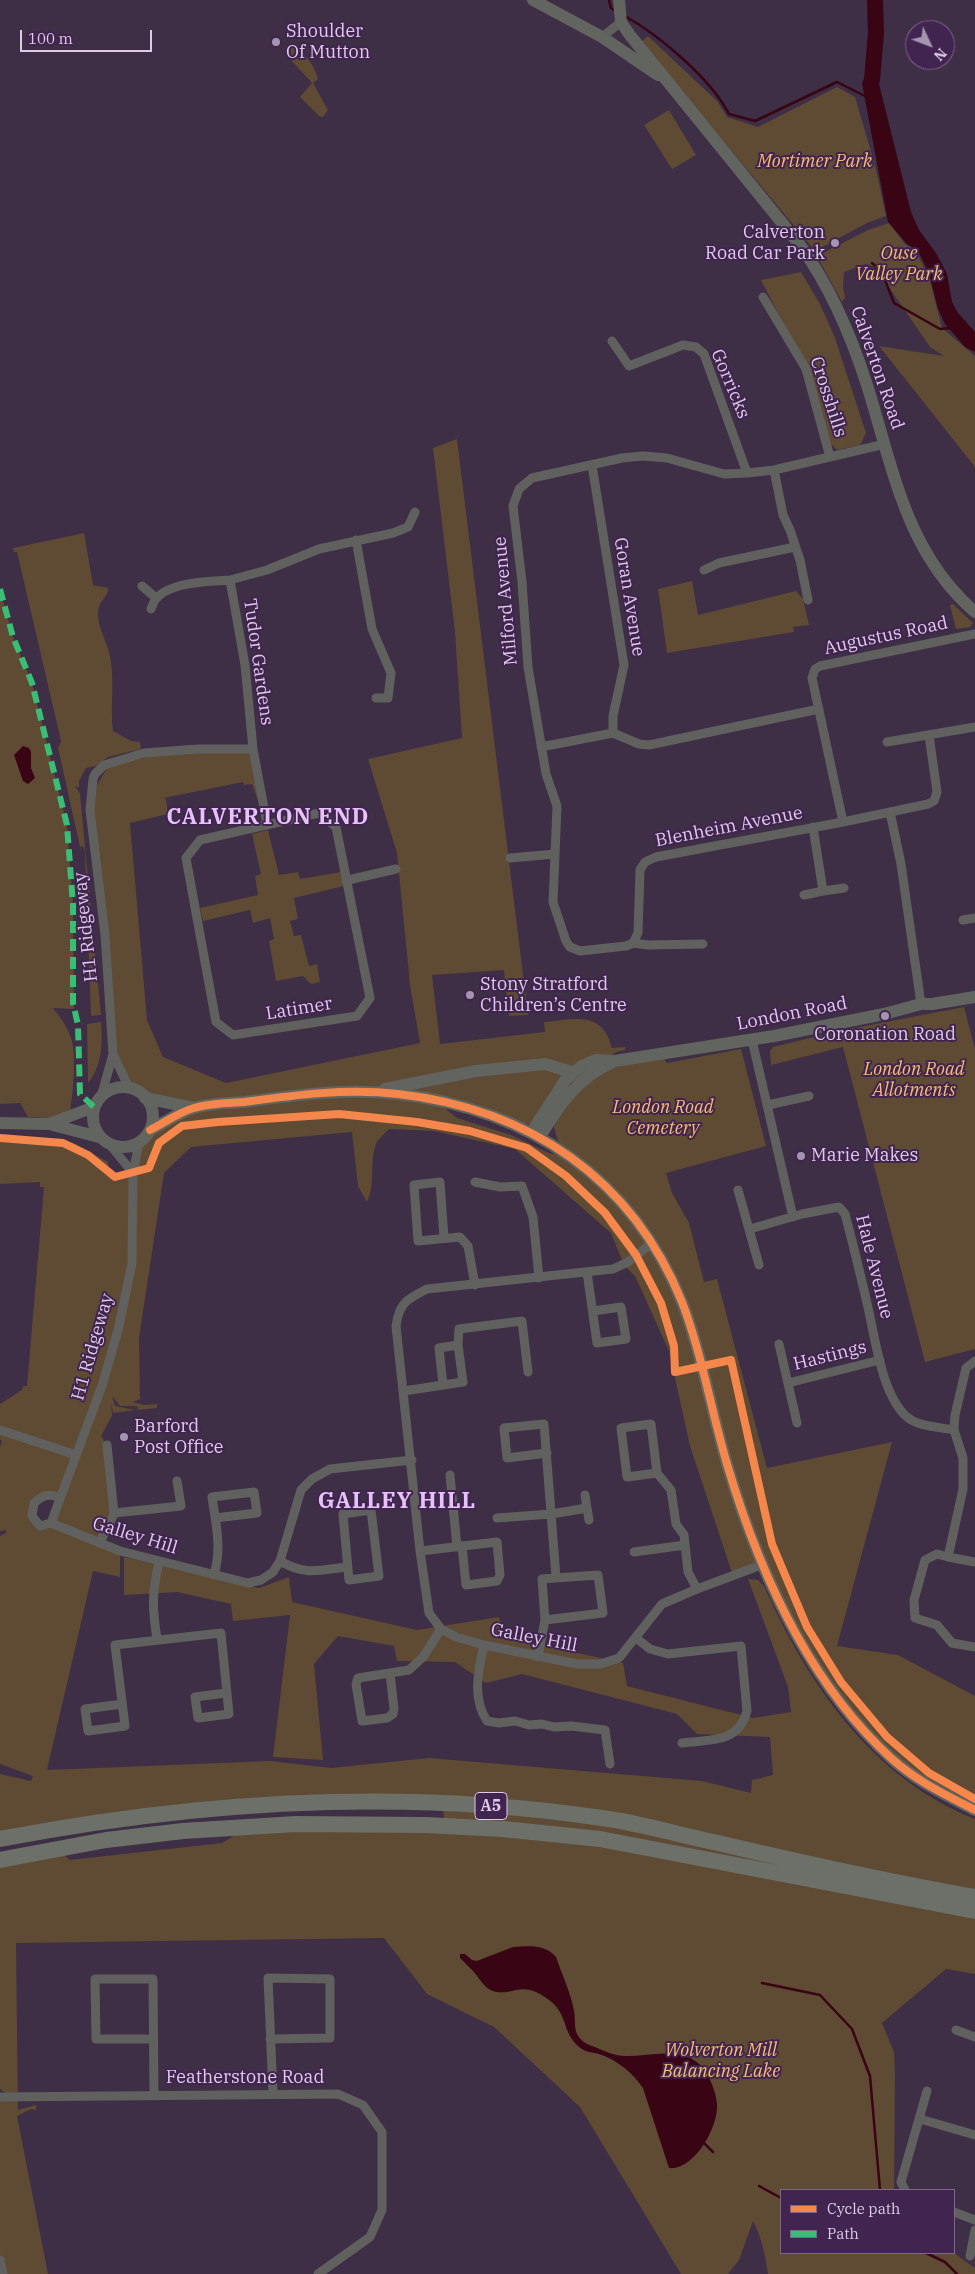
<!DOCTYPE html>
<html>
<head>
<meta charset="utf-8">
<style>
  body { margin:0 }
  #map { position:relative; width:975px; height:2274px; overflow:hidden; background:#3e2e46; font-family:"IBM Plex Serif",serif }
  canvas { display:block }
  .legend { position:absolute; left:780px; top:2189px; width:175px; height:65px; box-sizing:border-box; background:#412450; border:1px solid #7f678c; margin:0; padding:6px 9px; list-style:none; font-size:15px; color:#ddcbe7 }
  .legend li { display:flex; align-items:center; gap:10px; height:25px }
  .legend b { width:25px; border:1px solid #7f678c }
  .north { position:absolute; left:905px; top:20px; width:50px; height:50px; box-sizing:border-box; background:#412450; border:1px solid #7f678c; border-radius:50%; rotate:133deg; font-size:14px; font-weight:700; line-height:20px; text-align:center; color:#ddcbe7 }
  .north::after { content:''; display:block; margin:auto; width:18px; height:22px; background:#a594af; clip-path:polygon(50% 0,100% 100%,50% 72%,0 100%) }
  .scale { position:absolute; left:20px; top:30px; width:132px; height:22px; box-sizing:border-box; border:2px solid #ddcbe7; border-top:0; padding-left:6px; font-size:15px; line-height:18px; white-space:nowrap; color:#ddcbe7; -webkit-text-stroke:4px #412450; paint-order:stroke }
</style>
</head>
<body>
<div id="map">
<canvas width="975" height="2274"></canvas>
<ul class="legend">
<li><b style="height:6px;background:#f5874c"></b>Cycle path</li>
<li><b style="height:6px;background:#3abd76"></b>Path</li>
</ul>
<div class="north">N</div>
<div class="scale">100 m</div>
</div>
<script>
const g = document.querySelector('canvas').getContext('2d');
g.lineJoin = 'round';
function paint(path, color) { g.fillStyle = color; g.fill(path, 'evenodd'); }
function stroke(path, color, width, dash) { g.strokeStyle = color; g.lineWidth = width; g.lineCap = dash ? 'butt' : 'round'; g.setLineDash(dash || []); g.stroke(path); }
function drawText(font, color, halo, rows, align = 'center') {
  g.font = font + ' "IBM Plex Serif",serif'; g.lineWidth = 4; g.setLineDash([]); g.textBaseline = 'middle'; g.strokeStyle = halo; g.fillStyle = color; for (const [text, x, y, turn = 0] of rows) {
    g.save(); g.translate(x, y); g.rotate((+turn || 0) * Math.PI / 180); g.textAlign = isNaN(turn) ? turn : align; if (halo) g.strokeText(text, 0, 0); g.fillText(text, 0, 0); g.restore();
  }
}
paint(new Path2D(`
  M648,36L717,101L727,117L758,127L837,87L855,97L875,165L886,216L867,223L815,251L641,42Z
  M293,44C305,53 314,64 318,79L313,83L328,110L323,117L319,116L300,97L312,83L288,57Z
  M669,110L696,155L672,169L644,125Z
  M889,223L905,244L915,250L929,277L942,328L975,356V467L879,346L944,356L930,347L875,267L866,264L844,272L843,286L845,298L842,302L817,256L868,230Z
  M801,272L820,304L835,338L866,433L860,445L837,450L828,441L806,368L761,280Z
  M457,439L528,1015L509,1016L504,970L432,975L440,1044L545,1032L544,1022C574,1019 603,1010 612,1048L625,1047V1050L616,1052L561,1095L576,1073L564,1066L547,1062H531L455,1071L377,1090L474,1076L535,1070L547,1069L564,1074L532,1125L502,1119L455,1103L436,1101L457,1118L511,1135L549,1153L576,1159L558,1141L553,1124C581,1071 609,1067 663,1057L667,1063L741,1049L766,1146L666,1173L672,1193L689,1223L704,1282L717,1279L767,1468L892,1442L837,1646L898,1655L975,1696V1810C959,1802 942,1795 928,1786C850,1734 800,1649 764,1565L733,1576L690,1446L669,1351L635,1276L624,1265L611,1233L515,1149L434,1131L389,1129C385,1133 378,1139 376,1144C369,1162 376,1184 367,1202L358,1186L352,1132L191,1147L164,1173L139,1338L140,1399L133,1402L144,1405L157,1404V1408L138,1410L137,1406H120L112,1396L115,1406L135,1410L113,1413L111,1402L112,1416L101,1436L107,1445L114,1513L109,1526L99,1543L120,1551V1577L93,1571L47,1770L270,1761L331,1768L429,1758L702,1781L751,1793L752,1780L773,1775L770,1737L697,1734L677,1714L522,1674L486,1683L455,1662L397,1661L394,1646L338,1636L314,1664L323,1760L273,1757L290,1615L233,1621L231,1604L177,1592L124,1595V1557L259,1588L289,1577L292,1602L417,1630L499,1617L505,1637L623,1663L627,1686L753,1718L791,1712L788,1687L748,1579L758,1580L764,1586C807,1683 873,1779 975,1819V1974L946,1969L882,2023L894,2052L895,2070L894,2190H781V2253H954L975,2268V2274H768C765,2255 762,2238 753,2221L739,2260L728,2274H681L580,2107L494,2027L427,1994L384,1938L16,1943L18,2110L36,2105V2110L31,2109L17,2116L48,2274H0V2097L10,2096L0,2089V1860L56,1849L70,1860L222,1843L232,1837L238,1827L296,1824L445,1825L442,1803H294L238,1807L103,1821L0,1839V1774L31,1781L33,1776L0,1764V1536L6,1533V1530L0,1531V1447L2,1441L0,1439V1404L22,1390L23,1386H27L44,1187H40V1182L0,1184V1135L61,1139L76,1144L108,1162L109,1171L115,1177L133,1173L139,1143L150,1130L193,1108L145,1098L129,1088L113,1054L105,935L90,810V797L110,763L144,758V753L253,749L267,824L252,784L244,785L243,782L164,798L166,799L168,814L130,823L147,1020L163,1057L226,1083L420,1043L410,985L397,853L368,759L462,738L455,632L433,448ZM52,1495L60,1498L51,1523L41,1526L32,1516L34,1503L43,1496Z
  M84,533L93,585L108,588C109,596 98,602 98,612C97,628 108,642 110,657C115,681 110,707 113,731L131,741L140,742L141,749L108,757L96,766L86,768L79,781V788L75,786L80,794L101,1015L91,1016L85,851L83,846L80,847L58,748L61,741L17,552H14L13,548Z
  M692,581L698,615L796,591L803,599L809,625L793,627L794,632L667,653L658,589Z
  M0,589L13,637L32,683L67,825L73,905L74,1009L53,1008C61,1018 67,1026 71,1038C77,1054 73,1095 70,1112L49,1118L28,1117L20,1103L0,1104Z
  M953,604L973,623L970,627L956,629L950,605Z
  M268,830L279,875L298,872L300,879L341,872L344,886L294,898L298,919L290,921L294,936L301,935L309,966L317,964L320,982L311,984L303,976L276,981L269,941L274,939L270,918L253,923L250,910L203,921L200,908L258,895L255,876L261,874L252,834Z
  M964,1007L975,1049V1349L925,1362L843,1047L771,1065L770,1051L773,1047L839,1031Z
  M101,1022C103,1042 102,1067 88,1083L87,1024Z`), '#5f4a33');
paint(new Path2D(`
  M873,60L911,212L919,230L936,253L947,274L952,302L958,313L975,332V352L965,347L945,324L938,309L929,273L918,251L907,244L888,222L862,83Z
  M23,746L29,748L31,752V768L35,778L28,784L23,781L14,755Z
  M513,1947C528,1946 545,1944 556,1957C562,1975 571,1993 574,2011C576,2020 573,2030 579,2037C583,2043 589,2045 595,2047C604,2051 617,2057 628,2056C650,2056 678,2047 698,2063C708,2071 716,2091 717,2104C719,2126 694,2171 669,2168L643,2088C632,2072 617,2060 599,2054C591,2052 584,2052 578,2046C559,2028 571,2011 540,1994C527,1987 520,1989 507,1992C484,1995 482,1979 471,1969C467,1965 464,1962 460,1958V1954H465L472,1960L477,1961Z`), '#390413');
stroke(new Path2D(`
  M609,0L611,8L616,11
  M625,16C660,36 710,78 729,114L755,121L837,82L867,97
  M872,263L882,272L894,303L940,329L951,328
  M762,1983L820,1995L852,2029L870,2076L880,2190
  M703,2142L713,2152
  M759,2186L781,2198
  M926,2253L945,2262L957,2274`), '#390413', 2.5);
stroke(new Path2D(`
  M872,80L876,33L875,0`), '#390413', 16);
stroke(new Path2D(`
  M602,37L621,22
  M763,297L806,369L830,457
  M612,341L629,366L683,345L696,347L704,354L747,473
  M592,465L624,665L613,716V733
  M774,470L783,515L790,530L800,560L808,600
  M356,540L372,629L391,673L388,698H376
  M704,570L719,563L795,547
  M230,580L267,570L319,549L393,533L408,527L415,512
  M142,586L156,598
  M151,609C153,605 154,600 157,598C170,582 211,581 230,580L245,665L253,749
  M929,735L937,792L934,801L928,804L843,822L812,678L815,669L820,666L975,634
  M887,742L975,727
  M541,747L613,733L639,744L649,745L819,709
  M890,812L901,864L921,1004
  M319,813L336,827L370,998L357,1016L233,1035L216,1022L186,858L200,840Z
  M813,827L823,891L844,888
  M510,858L555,854
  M348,880L396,869
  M804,895L823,891
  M963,920L975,918
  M633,943L638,933L640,870L645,862L656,857L843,822
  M703,944L648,945L633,943L626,946L580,951L570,947L566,941L553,902L557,806L546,774L528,667L522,582L513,506L519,489L532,478L622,458L643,456L667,458L724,474L747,473L774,470L885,444
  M752,1040L793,1217
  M113,1054L129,1088
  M101,1097L113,1054L105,935L90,810L93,779L95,774L104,765L144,753L198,749H253L267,824
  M768,1105L809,1096
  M110,1145L133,1173
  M475,1182L500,1187L522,1186L533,1217L539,1278
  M738,1190L759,1265
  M750,1229L802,1214L839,1207L845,1214C853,1244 860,1273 867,1303C875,1336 881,1394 907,1417C919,1427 939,1427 954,1430
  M444,1238L440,1182L414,1185L418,1241L460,1237L468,1246L475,1285
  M652,1243L628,1262L613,1269L427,1289C407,1299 399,1303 396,1326L420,1551L429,1613L441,1629L456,1637L484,1645L577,1664H600L619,1658L662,1604L697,1589L764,1564
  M587,1272L597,1343L626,1339L621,1307L593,1311
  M779,1344L797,1423
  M975,1361L966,1368L955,1415L954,1430L963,1458V1489L948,1557L975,1562
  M788,1383L880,1360
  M443,1385L439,1348L458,1345
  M404,1391L463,1382L458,1345L459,1329L522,1321L528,1372
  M0,1430L76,1455
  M547,1453L507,1458L504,1428L544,1424L556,1577
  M657,1473L627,1477L621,1428L651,1424L657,1473L671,1490L676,1524L684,1535L688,1572L697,1589
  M450,1475L457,1547
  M585,1495L587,1508
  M371,1510L379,1576L349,1580L343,1514Z
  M114,1513L181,1506L177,1481
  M497,1518L551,1514L587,1508L589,1520
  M51,1523L120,1551L248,1583L261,1580L273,1572L280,1561L301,1490L312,1479L330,1469L412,1460
  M51,1523L103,1383L119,1326L132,1263L133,1173L139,1143
  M51,1523L40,1526L32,1516L34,1503C43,1495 49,1493 60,1498
  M99,1543L109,1526L114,1513L107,1445
  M420,1551L497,1542L500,1575L497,1581L466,1585L462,1546
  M634,1552L685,1545
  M948,1557L937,1554L925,1560L914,1600L915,1618L937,1625L952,1643L975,1647
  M280,1561C306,1576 319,1570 347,1567
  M214,1575C222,1547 216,1525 212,1497L254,1492L257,1513L215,1518
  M636,1638L650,1649L668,1654L741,1646L747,1711C738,1744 710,1739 682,1743
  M157,1639C152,1607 152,1593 159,1562
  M484,1645C478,1671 472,1698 487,1721L499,1723L515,1721L529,1725L542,1724L554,1727L571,1726L605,1730L610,1764
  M538,1657L545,1620L542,1579L598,1575L603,1613L545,1620
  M390,1673L394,1709L393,1714L387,1718L362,1721L356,1684L358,1678L409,1670L423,1657L441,1629
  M122,1704L85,1709L88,1731L125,1726L115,1645L221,1633L229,1714L198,1718L195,1697L226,1693
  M956,2030L975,2037
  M153,2039H96L95,1979H153L154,2094
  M270,2039L330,2038V1979L268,1978L273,2094
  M0,2097L338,2094L363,2105L382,2132V2210L370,2237L318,2274
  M920,2119L975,2135
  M905,2190L901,2182L927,2091
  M954,2212L975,2220
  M970,2256L975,2230
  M0,2260L3,2274`), '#60615e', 9);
stroke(new Path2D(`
  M533,0L602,37L658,75
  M619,0L621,22L629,34L800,245C831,288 851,335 867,385C893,468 906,553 975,612
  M93 1117a30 30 0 1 1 60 0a30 30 0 1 1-60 0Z
  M385,1089L476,1071L545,1064L572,1072
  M145,1098L194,1108
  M0,1123L49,1124L99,1137
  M49,1124L94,1107
  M150,1130C164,1123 179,1112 194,1108C210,1103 228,1103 244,1102C295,1095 346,1088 398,1094C529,1109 632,1178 682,1302C702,1354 711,1410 727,1464C758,1569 808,1682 891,1758C916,1781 946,1795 975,1810
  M531,1133L566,1079L582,1066L596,1060L615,1061L774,1036L884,1014L921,1004H932L975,997
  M540,1137C559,1105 578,1077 613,1062`), '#61645f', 12);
stroke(new Path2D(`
  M0,1839C197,1801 402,1788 602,1818C640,1823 679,1835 718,1843C803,1863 889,1882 975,1897
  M0,1860L106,1840L183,1831L296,1824L426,1825L503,1829L600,1839L975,1911`), '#6c7069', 16);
stroke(new Path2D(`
  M0,589L13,637L32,683L67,825L73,905V1003L78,1025L80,1094L94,1107`), '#3abd76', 6, [12, 6]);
stroke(new Path2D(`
  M150,1130C164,1123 179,1112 194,1108C210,1103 228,1103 244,1102C295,1095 346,1088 398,1094C529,1109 632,1178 682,1302C702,1354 711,1410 727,1464C758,1569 808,1682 891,1758C916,1781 946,1795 975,1810
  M0,1138L63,1143L88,1155L115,1177L149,1168L159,1143L182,1126L218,1122L339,1114L417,1122L470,1131L527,1148L566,1176L605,1213L636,1255L661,1303L674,1346L675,1372L731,1360L772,1544L807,1627L841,1682L887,1737L929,1773L975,1799`), '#f5874c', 8);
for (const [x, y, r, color] of [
  [276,42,5,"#a594af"],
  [835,243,5,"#a594af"],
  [470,995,5,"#a594af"],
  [885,1016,5,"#a594af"],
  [801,1156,5,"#a594af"],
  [124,1437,5,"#a594af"]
]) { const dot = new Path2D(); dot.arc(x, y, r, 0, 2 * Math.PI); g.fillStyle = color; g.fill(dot); stroke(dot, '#412450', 2); }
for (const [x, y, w] of [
  [491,1806,32]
]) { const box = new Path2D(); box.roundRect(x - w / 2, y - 13.5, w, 27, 4); g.fillStyle = '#412450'; g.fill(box); stroke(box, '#ddcbe7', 1); }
drawText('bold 16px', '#ddcbe7', null, [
  ["A5",491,1806]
]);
drawText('18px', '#ddcbe7', '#412450', [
  ["Shoulder",286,32],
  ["Of Mutton",286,53],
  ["Calverton",825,233,"right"],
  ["Road Car Park",825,254,"right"],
  ["Stony Stratford",480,985],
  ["Children’s Centre",480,1006],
  ["Coronation Road",885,1035,"center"],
  ["Marie Makes",811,1156],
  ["Barford",134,1427],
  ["Post Office",134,1448]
], 'left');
drawText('italic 18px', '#f6bd6e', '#412450', [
  ["Mortimer Park",815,162],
  ["Ouse",899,254],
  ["Valley Park",899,275],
  ["London Road",914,1070],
  ["Allotments",914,1091],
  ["London Road",663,1108],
  ["Cemetery",663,1129],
  ["Wolverton Mill",721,2051],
  ["Balancing Lake",721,2072]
]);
drawText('18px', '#ddcbe7', '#412450', [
  ["Calverton Road",877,368,71],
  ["Gorricks",730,384,67],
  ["Crosshills",828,397,72],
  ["Goran Avenue",629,597,81],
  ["Milford Avenue",506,601,-95],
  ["Augustus Road",886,636,-12],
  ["Tudor Gardens",258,662,82],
  ["Blenheim Avenue",729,827,-11],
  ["H1 Ridgeway",86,927,-96],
  ["Latimer",299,1009,-9],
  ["London Road",792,1014,-11],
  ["Hale Avenue",874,1267,76],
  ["H1 Ridgeway",93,1347,-74],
  ["Hastings",830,1356,-14],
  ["Galley Hill",135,1536,17],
  ["Galley Hill",534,1638,11],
  ["Featherstone Road",245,2078]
]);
g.letterSpacing = '1px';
drawText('bold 22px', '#e6c2f9', '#412450', [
  ["CALVERTON END",268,818],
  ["GALLEY HILL",397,1502]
]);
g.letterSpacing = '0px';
</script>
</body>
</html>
